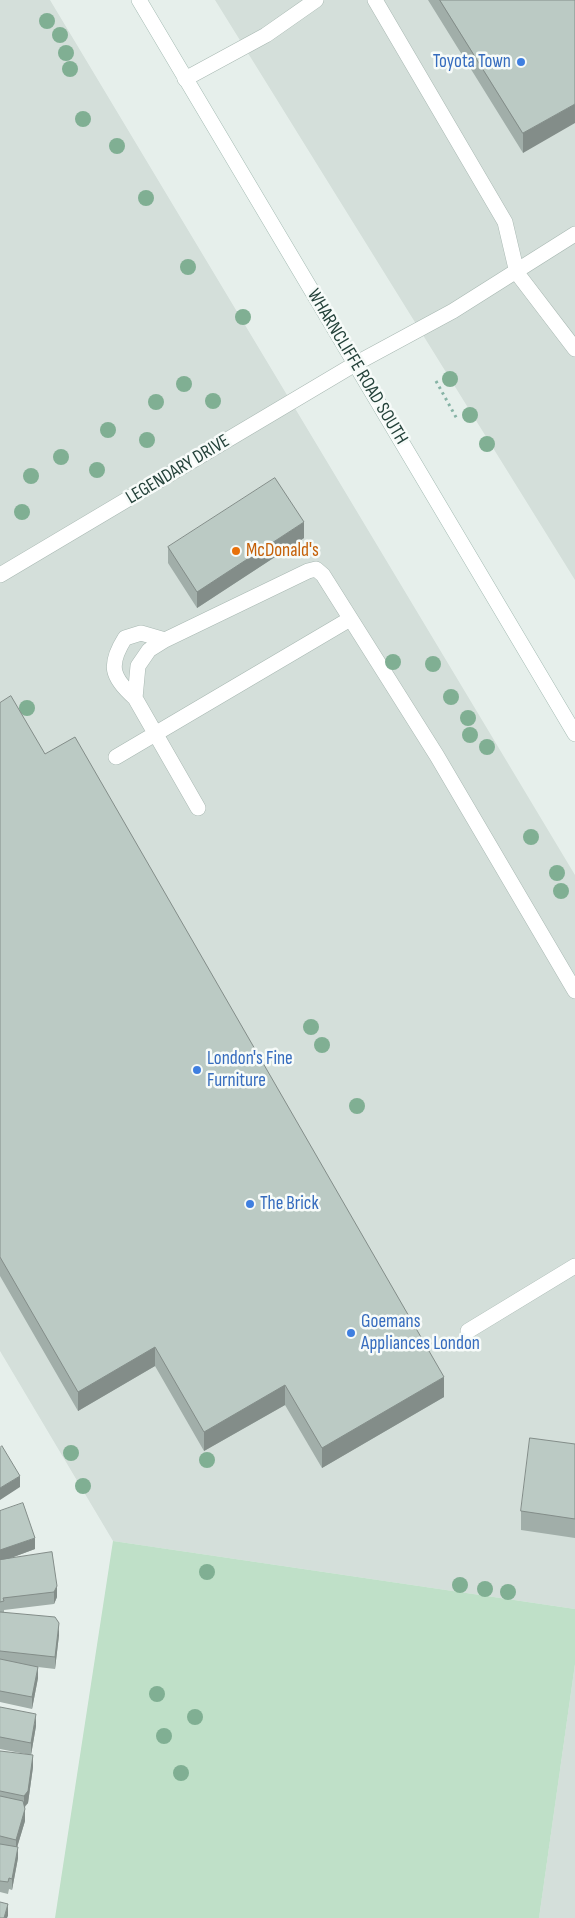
<!DOCTYPE html>
<html>
<head>
<meta charset="utf-8">
<style>
  body { margin:0 }
  canvas { display:block; background:#e6efeb }
</style>
</head>
<body>
<canvas width="575" height="1918"></canvas>
<script>
const g = document.querySelector('canvas').getContext('2d');
g.lineJoin = 'round';
function paint(path, color) { g.fillStyle = color; g.fill(path, 'evenodd'); }
function stroke(path, color, width, dash) { g.strokeStyle = color; g.lineWidth = width; g.lineCap = dash ? 'butt' : 'round'; g.setLineDash(dash || []); g.stroke(path); }
function drawText(font, color, halo, rows, align = 'center') {
  g.font = font + ' "Sofia Sans Condensed",sans-serif'; g.lineWidth = 5; g.setLineDash([]); g.textBaseline = 'middle'; g.strokeStyle = halo; g.fillStyle = color; for (const [text, x, y, turn = 0] of rows) {
    g.save(); g.translate(x, y); g.rotate((+turn || 0) * Math.PI / 180); g.textAlign = isNaN(turn) ? turn : align; if (halo) g.strokeText(text, 0, 0); g.fillText(text, 0, 0); g.restore();
  }
}
paint(new Path2D(`
  M0,0H50L575,875V1609L113,1541L0,1351Z
  M215,0H575V580Z
  M575,1664V1918H539Z`), '#d4dfda');
paint(new Path2D(`
  M113,1541L575,1609V1664L539,1918H55Z`), '#bfe0c8');
const service = new Path2D(`
  M375,0L505,222L517,273L575,349
  M185,79L266,35L316,0
  M355,364L453,311L575,234
  M135,698C111,677 108,665 125,638L141,633L165,640
  M116,757L350,619
  M198,808L135,698L138,666L149,650L165,640L308,571L316,569L323,575L437,756L575,991
  M468,1331L575,1266`);
const tertiary = new Path2D(`
  M0,575L355,364`);
const secondary = new Path2D(`
  M139,0L575,734`);
stroke(service, '#a8b8b2', 16);
stroke(tertiary, '#a8b8b2', 16);
stroke(secondary, '#a4bbb3', 16);
stroke(new Path2D(`
  M436,381L457,419`), '#86b3a5', 3, [2.5, 4]);
stroke(service, '#fff', 15);
stroke(tertiary, '#fff', 15);
stroke(secondary, '#fff', 15);
g.fillStyle = '#80af93';
for (const [x, y] of [
  [47,21],
  [60,35],
  [66,53],
  [70,69],
  [83,119],
  [117,146],
  [146,198],
  [188,267],
  [243,317],
  [450,379],
  [184,384],
  [213,401],
  [156,402],
  [470,415],
  [108,430],
  [147,440],
  [487,444],
  [61,457],
  [97,470],
  [31,476],
  [22,512],
  [393,662],
  [433,664],
  [451,697],
  [27,708],
  [468,718],
  [470,735],
  [487,747],
  [531,837],
  [557,873],
  [561,891],
  [311,1027],
  [322,1045],
  [357,1106],
  [71,1453],
  [207,1460],
  [83,1486],
  [207,1572],
  [460,1585],
  [485,1589],
  [508,1592],
  [157,1694],
  [195,1717],
  [164,1736],
  [181,1773]
]) { g.beginPath(); g.arc(x, y, 8, 0, 2 * Math.PI); g.fill(); }
paint(new Path2D(`
  M428,0H575L523,153Z
  M304,538L197,608L168,563V547Z
  M0,703L45,754L444,1397L322,1468L285,1405L204,1451L155,1366L78,1411L0,1276Z
  M575,1444V1538L521,1530V1511Z
  M0,1511L35,1549L8,1559L52,1552L57,1597L54,1604L4,1610V1612L59,1635L55,1669L38,1667V1678L32,1709L0,1702Z
  M0,1707L36,1726L31,1755L0,1749Z
  M0,1751L33,1767L28,1803L25,1807V1821L17,1847L18,1858L12,1890L9,1889L8,1894L0,1892Z`), '#a1aea9');
paint(new Path2D(`
  M575,104V123L523,153V133Z
  M304,522V538L197,608V592Z
  M155,1347V1366L78,1411V1392Z
  M444,1377V1397L322,1468V1448Z
  M285,1385V1405L204,1451V1432Z
  M20,1476V1487L0,1500V1488Z
  M35,1538V1549L0,1562V1550Z
  M57,1586V1597L54,1604V1592Z
  M59,1623V1635L55,1669V1657Z
  M38,1667V1678L32,1709V1697Z
  M36,1714V1726L31,1755V1743Z
  M33,1755V1767L28,1803L24,1807V1796Z
  M25,1809V1821L16,1851V1840Z
  M18,1847V1858L12,1890V1879Z
  M8,1904V1916L7,1918H4Z`), '#838d89');
const building = new Path2D(`
  M440,0H575V104L523,133Z
  M275,478L304,522L197,592L168,547Z
  M11,696L45,754L75,737L444,1377L322,1448L285,1385L204,1432L155,1347L78,1392L0,1257V703Z
  M530,1438L575,1444V1519L521,1511Z
  M2,1446L20,1476L0,1488V1448Z
  M23,1503L35,1538L0,1550V1511Z
  M52,1552L57,1586L54,1592L3,1598L4,1601L0,1602V1560Z
  M0,1612L55,1617L59,1623L55,1657L0,1651Z
  M0,1659L38,1667L32,1697L0,1691Z
  M0,1707L36,1714L31,1743L0,1737Z
  M0,1751L33,1755L28,1791L24,1796L0,1791Z
  M0,1796L23,1801L25,1809L16,1840L0,1836Z
  M0,1844L18,1847L12,1879L9,1878L8,1882L0,1881Z
  M0,1902L8,1904L4,1918H0Z`);
paint(building, '#bbcac4');
stroke(building, '#838d89', 1);
for (const [x, y, r, color] of [
  [521,62,5,"#3f7fe0"],
  [236,551,5,"#e8710a"],
  [197,1070,5,"#3f7fe0"],
  [250,1204,5,"#3f7fe0"],
  [351,1333,5,"#3f7fe0"]
]) { const dot = new Path2D(); dot.arc(x, y, r, 0, 2 * Math.PI); g.fillStyle = color; g.fill(dot); stroke(dot, '#f7fbf9', 2); }
drawText('19px', '#366cbe', '#f7fbf9', [
  ["Toyota Town",511,62,"right"],
  ["London's Fine",207,1059],
  ["Furniture",207,1081],
  ["The Brick",260,1204],
  ["Goemans",361,1322],
  ["Appliances London",361,1344]
], 'left');
drawText('19px', '#24423a', '#f7fbf9', [
  ["WHARNCLIFFE ROAD SOUTH",357,367,59],
  ["LEGENDARY DRIVE",178,470,-31]
]);
drawText('19px', '#c56008', '#f7fbf9', [
  ["McDonald's",246,551]
], 'left');
</script>
</body>
</html>
